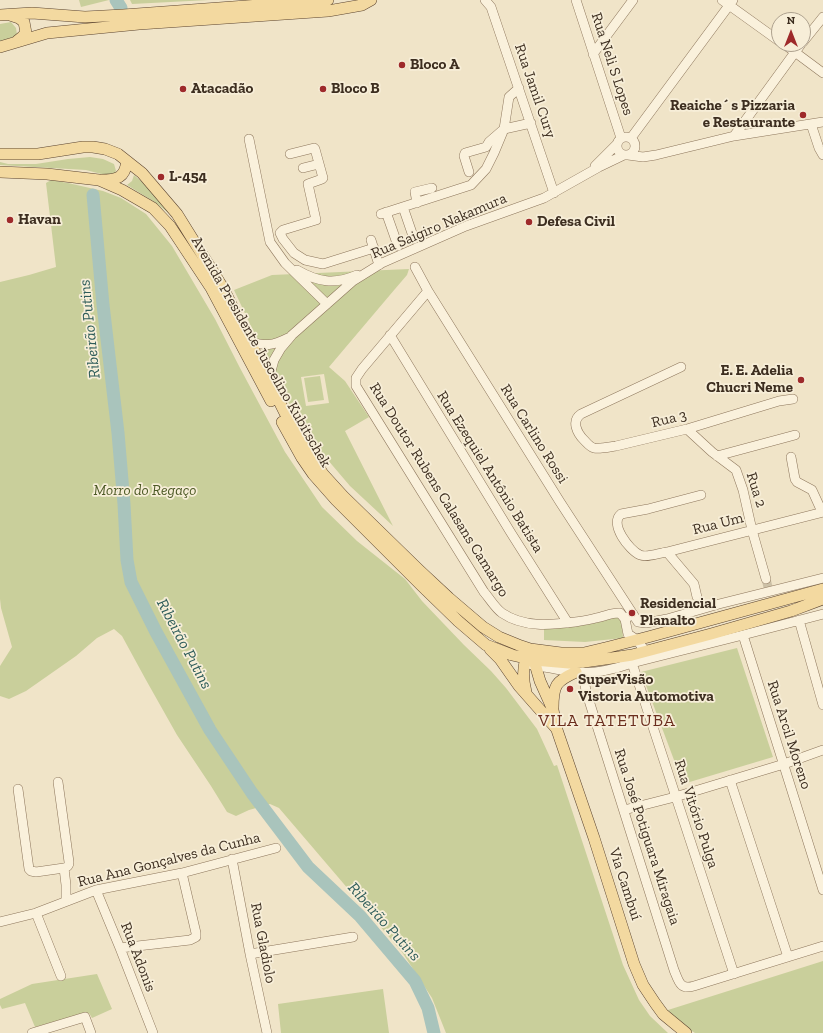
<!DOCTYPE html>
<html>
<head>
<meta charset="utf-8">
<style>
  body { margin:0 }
  #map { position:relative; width:823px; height:1033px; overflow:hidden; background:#f0e4c8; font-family:"Zilla Slab",serif }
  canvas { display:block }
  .north { position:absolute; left:771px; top:12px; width:40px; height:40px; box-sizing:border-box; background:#f7eed8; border:1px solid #ada18e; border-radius:50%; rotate:0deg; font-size:11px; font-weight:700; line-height:16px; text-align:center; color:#3d2e20 }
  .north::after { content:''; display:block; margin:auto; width:14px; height:18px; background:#9e2a2b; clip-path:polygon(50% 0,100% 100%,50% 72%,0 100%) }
</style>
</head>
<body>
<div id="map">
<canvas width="823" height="1033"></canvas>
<div class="north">N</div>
</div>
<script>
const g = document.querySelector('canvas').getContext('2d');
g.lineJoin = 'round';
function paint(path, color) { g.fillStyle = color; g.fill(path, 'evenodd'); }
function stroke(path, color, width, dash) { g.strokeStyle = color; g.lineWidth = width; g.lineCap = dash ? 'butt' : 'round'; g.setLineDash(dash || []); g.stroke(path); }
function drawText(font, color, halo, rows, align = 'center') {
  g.font = font + ' "Zilla Slab",serif'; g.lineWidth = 3.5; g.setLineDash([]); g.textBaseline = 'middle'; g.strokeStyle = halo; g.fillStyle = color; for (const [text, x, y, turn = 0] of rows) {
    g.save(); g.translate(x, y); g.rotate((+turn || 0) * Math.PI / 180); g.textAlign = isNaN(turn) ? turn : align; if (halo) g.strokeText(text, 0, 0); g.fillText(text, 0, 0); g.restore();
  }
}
paint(new Path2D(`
  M79,0H109L81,7Z
  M130,0H209L132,4Z
  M11,22L16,28L17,35L0,43V24Z
  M90,157L103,159L114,164L116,171L113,175L109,176L86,170L0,165V162L8,164H36L68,159Z
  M134,175L149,188L171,215L156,203L127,185L132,181Z
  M51,180L68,183L103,191L121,198L146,214L172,246L215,319L240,368L285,452L322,507L357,541L405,579L422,601L464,645L491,671L506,688L537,729L554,766L557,765L623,965L639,1000L650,1016L668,1033H446L432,998L402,952L279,808L270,804L249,810L236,816L227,812L211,786L177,735L146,680L122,636L114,629L97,638L76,656L26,691L9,699L0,696V666L12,647L1,608L0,599V282L29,275L56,267L46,183Z
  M409,269L407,275L395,289L329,367L345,381L369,417L345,431L393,526L350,486L304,432L271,369L234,290L272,275ZM324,374L329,403L306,406L301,377Z
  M320,376L324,400L308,402L304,378Z
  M616,612L622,621L623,638L585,642L544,640V625Z
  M737,648L773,757L683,784L641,672Z
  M823,961V1033H695L684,1026L668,1010Z
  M97,974L112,1009L92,1018L89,1013L35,1027L25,1003L2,1009L0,1005V999L32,984Z
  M383,989L389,1033H281L278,1004Z`), '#c9cf9b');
stroke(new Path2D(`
  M116,0L121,8
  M93,195L103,305L118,433L124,504L127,560L131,582L156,632L210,730L252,793L308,867L360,916L415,981L428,1008L434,1033`), '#a9c4bc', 13);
stroke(new Path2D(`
  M766,579L768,587`), '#ccc0a6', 9, [9, 4.5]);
const minor = new Path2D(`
  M485,0L491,7L493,13L554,193
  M576,0L621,138
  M722,0L779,41
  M803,42L823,17
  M784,44L823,73
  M593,54L633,0
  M811,124L819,148L823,155
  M734,136L801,44
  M617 146a9 9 0 1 1 18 0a9 9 0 1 1-18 0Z
  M631,138L733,0
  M249,139L270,242L285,263L327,304
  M290,154L314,148L315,149L323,178L322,179L308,184L316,220L283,230L280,233L283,239L294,253L305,260L323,264L374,248
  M628,155L643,157L656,155L734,136L823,122
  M595,166L617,144
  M303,168L319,164
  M469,172L464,156L465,153L486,147L489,142L504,129L531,123
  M417,203L415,192L432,188
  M403,207L414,239
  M386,212L398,246
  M381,214L471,185L486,169L494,153L504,129L509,97L519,88
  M371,240L379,265
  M415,267L428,291L560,502L638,622L646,623L667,619L719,604L823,578
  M297,270C318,282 334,285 357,275
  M428,291L362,369L356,378V386L484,592C490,599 495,608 502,613C524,628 551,625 575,622C582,621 589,620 596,618C604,617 612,612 620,613L625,619L633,614
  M390,335L511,533L568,623
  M250,342C266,346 272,346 288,338
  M681,367L581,414C571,421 577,433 584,440C587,443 590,447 594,448C601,449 609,447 616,446L687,429L779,401L793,399
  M269,381L271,371L274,360L281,348L292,335L353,281L382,263L466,226L544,198L599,167L624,155
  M687,429L712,452L736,470L743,490L752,530L766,579
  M717,456L795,435
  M791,457L795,479L797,482L812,490L822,512
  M701,495L648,509L621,514C609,524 629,550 640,555C647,558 659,553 667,552L823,512
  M667,552L694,584L697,597
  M625,619L628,634L637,640L648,655
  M799,620L823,705
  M743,635L823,890
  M632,663L734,974
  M529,664L535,666C549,667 562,671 576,672C594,674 615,669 632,663L743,635L823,614
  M583,672L586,691L674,970C679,982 680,990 694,986L823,946
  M730,780L788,957
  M58,782L69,862C69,866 68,867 64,868
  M18,789L29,869L31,871L36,872L64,868L66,885V901
  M624,810L675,797L784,764L823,750
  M232,859L250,954L267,1033
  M96,890L120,948L153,1033
  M36,913L61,976
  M0,922L36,913L96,890L182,873L276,848
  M120,948L190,940L196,937V933L182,873
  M250,954L353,937
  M32,1033L85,1017L91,1033`);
const major = new Path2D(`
  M0,15L32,13L85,17L123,15L328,0
  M10,15L19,18L24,22L26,33L22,37L17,41
  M0,47L47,33L139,24L328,11L362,5L371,0
  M0,154H38L83,147H93L105,149L118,154L142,173L177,214L223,288L285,413L304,445L323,474L343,496L419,570L449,598L483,627L499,637L521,646L530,649L561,653H584L609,647L648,637L823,589
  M0,172L47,174L99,180L122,190L153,208L170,226L211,288L271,401
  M101,180C117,180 125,178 127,161
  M282,422L302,458L313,474L336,500L421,585L458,621L486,645L512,655L534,660L569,663L584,662L619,657L632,655L711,634L791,611L823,599
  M490,649L500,659L519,686L556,728
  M530,654L533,657L540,681L553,710L557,730L594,838L634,964L643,985L655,1003L663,1014L686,1033
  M526,692C523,680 522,670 526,659
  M553,708C553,685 556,681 576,672`);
stroke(minor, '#8d765c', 10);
stroke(major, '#5b4430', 12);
stroke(minor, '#faf1dc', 9);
stroke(major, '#f3d9a0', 11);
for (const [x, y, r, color] of [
  [402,65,4,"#9e2a2b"],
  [183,89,4,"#9e2a2b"],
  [323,89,4,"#9e2a2b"],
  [803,115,4,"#9e2a2b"],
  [161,177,4,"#9e2a2b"],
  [10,220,4,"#9e2a2b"],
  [529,222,4,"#9e2a2b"],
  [801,380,4,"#9e2a2b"],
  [632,613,4,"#9e2a2b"],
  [570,689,4,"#9e2a2b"]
]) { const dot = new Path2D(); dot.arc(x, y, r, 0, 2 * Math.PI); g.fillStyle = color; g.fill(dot); stroke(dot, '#f7eed8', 1.5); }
drawText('15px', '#3d2e20', '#f7eed8', [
  ["Rua Neli S Lopes",612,64,72],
  ["Rua Jamil Cury",535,91,71],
  ["Rua Saigiro Nakamura",439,226,-23],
  ["Avenida Presidente Juscelino Kubitschek",261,352,60],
  ["Rua 3",669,419,-14],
  ["Rua Carlino Rossi",534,434,58],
  ["Rua Ezequiel Antônio Batista",490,472,58],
  ["Rua Doutor Rubens Calasans Camargo",439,490,58],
  ["Rua 2",756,490,73],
  ["Rua Um",718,524,-14],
  ["Rua Arcil Moreno",789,735,72],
  ["Rua Vitório Pulga",696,814,72],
  ["Rua José Potiguara Miragaia",647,837,72],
  ["Rua Ana Gonçalves da Cunha",169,860,-14],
  ["Via Cambuí",625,884,72],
  ["Rua Gladiolo",263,943,79],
  ["Rua Adonis",138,957,69]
]);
drawText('bold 15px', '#3d2e20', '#f7eed8', [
  ["Bloco A",410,65],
  ["Atacadão",191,89],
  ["Bloco B",331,89],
  ["Reaiche´ s Pizzaria",795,106,"right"],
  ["e Restaurante",795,123,"right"],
  ["L-454",169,177],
  ["Havan",18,220],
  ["Defesa Civil",537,222],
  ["E. E. Adelia",793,371,"right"],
  ["Chucri Neme",793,388,"right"],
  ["Residencial",640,604],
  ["Planalto",640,621],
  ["SuperVisão",578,680],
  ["Vistoria Automotiva",578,697]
], 'left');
drawText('italic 15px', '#4d5a26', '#f7eed8', [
  ["Morro do Regaço",145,491]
]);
drawText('italic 16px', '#2f5d5a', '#f7eed8', [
  ["Ribeirão Putins",90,329,-96],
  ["Ribeirão Putins",184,644,62],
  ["Ribeirão Putins",384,922,48]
]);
g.letterSpacing = '1px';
drawText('17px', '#6b2e1e', '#f7eed8', [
  ["VILA TATETUBA",607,721]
]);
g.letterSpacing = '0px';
</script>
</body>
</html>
